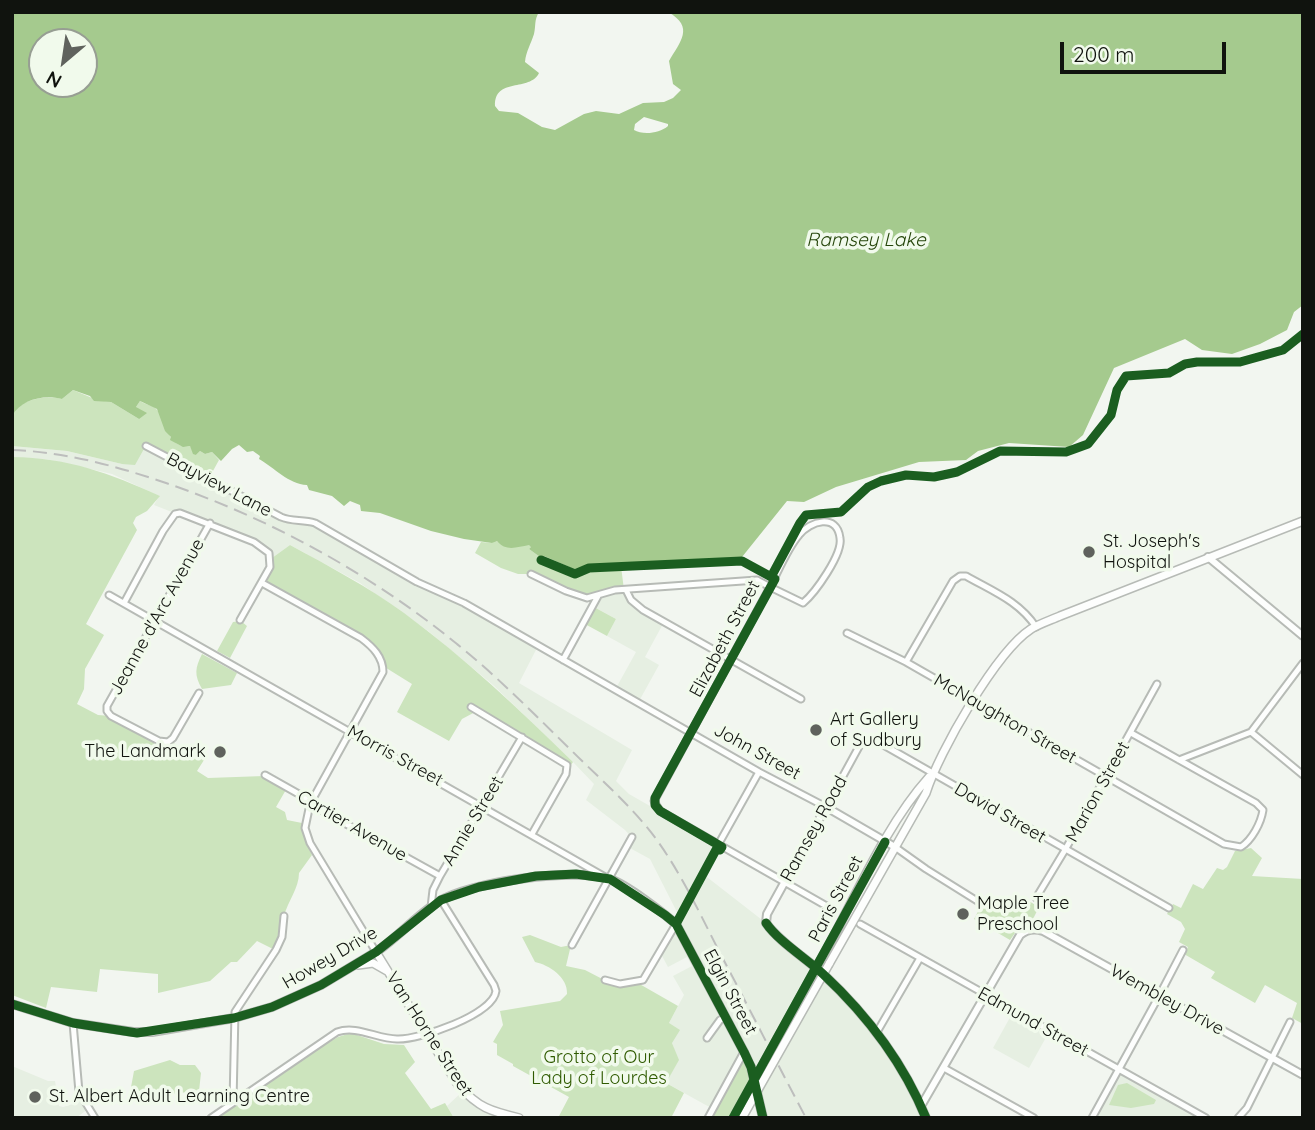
<!DOCTYPE html>
<html>
<head>
<meta charset="utf-8">
<style>
  body { margin:0 }
  #map { position:relative; width:1315px; height:1130px; overflow:hidden; background:#f2f6f0; font-family:Quicksand,sans-serif }
  canvas { display:block }
  .frame { position:absolute; inset:0; border:14px solid #10130e; pointer-events:none }
  .north { position:absolute; left:28px; top:28px; width:70px; height:70px; box-sizing:border-box; background:#f1faec; border:2px solid #979e93; border-radius:50%; rotate:209deg; font-size:19px; font-weight:700; line-height:28px; text-align:center; color:#10130e }
  .north::after { content:''; display:block; margin:auto; width:24px; height:32px; background:#5f625d; clip-path:polygon(50% 0,100% 100%,50% 72%,0 100%) }
  .scale { position:absolute; left:1060px; top:42px; width:166px; height:32px; box-sizing:border-box; border:4px solid #10130e; border-top:0; padding-left:9px; font-size:21px; line-height:24px; white-space:nowrap; color:#10130e; -webkit-text-stroke:5px #f1faec; paint-order:stroke }
</style>
</head>
<body>
<div id="map">
<canvas width="1315" height="1130"></canvas>
<div class="frame"></div>
<div class="north">N</div>
<div class="scale">200 m</div>
</div>
<script>
const g = document.querySelector('canvas').getContext('2d');
g.lineJoin = 'round';
function paint(path, color) { g.fillStyle = color; g.fill(path, 'evenodd'); }
function stroke(path, color, width, dash) { g.strokeStyle = color; g.lineWidth = width; g.lineCap = dash ? 'butt' : 'round'; g.setLineDash(dash || []); g.stroke(path); }
function drawText(font, color, halo, rows, align = 'center') {
  g.font = font + ' Quicksand,sans-serif'; g.lineWidth = 7; g.setLineDash([]); g.textBaseline = 'middle'; g.strokeStyle = halo; g.fillStyle = color; for (const [text, x, y, turn = 0] of rows) {
    g.save(); g.translate(x, y); g.rotate((+turn || 0) * Math.PI / 180); g.textAlign = isNaN(turn) ? turn : align; if (halo) g.strokeText(text, 0, 0); g.fillText(text, 0, 0); g.restore();
  }
}
paint(new Path2D(`
  M12,446L67,451L122,464L145,447L281,518L308,521L538,646L519,683L632,750L616,781L629,794L718,845L703,874L766,923L809,961L879,1036L926,1118H759L761,1113L758,1099L741,1052L713,1109L666,1083L678,1060L672,1043L669,1023L684,995L673,976L692,966L687,957L668,967L661,954L679,916L650,859L628,847L633,839L625,830L586,800L594,784L573,762L493,685L428,631L360,583L290,545L272,558L266,549L154,505L159,496L112,474L51,460L12,457Z
  M626,590L628,597L664,622L645,657L659,665L638,703L615,690L636,652L607,636L616,619L592,606L597,597Z
  M1013,1012L1049,1032L1029,1068L993,1048Z
  M12,1066L48,1081H55L59,1106L63,1107L83,1101L88,1109L76,1118H12Z
  M1118,1070L1197,1113L1194,1118H1092Z
  M463,1091L471,1101L517,1118H454L447,1106Z`), '#e6efe2');
paint(new Path2D(`
  M73,390L97,400L111,402L139,419L136,407L140,401C144,404 151,405 155,408C168,418 165,449 190,446L196,455L200,451L205,454L212,452L219,460L208,480L145,447L135,465L122,464L67,451L12,446C12,437 10,425 12,417C16,399 48,395 62,399Z
  M12,457C69,458 109,473 160,496L147,511L136,517L133,523L137,530L86,624L104,635L85,669L84,689L77,704L98,715L111,716L159,741H170L204,760L197,771L208,778L264,776L287,788L276,807L285,812L287,820L302,823L303,835L312,855L299,873C299,888 288,901 284,916C281,928 280,939 275,950L257,941L237,962H231L210,981L158,993V974L100,969L97,992L51,987L46,1008L12,995Z
  M495,541L529,545L532,546L529,549L540,557L544,556L579,571L588,567L621,566L624,590L590,598L530,574H518L501,568L475,553L481,542L492,543Z
  M290,545C329,566 368,587 404,613C465,658 519,709 573,762L571,765L477,711L462,719L449,741L397,712L412,684L383,666L369,644L262,583L272,558Z
  M592,606L616,619L607,636L583,623Z
  M241,621L247,626L230,658L217,651L233,622Z
  M202,654L237,673L231,685L202,689C194,675 195,668 202,654Z
  M1251,848L1262,858L1252,876L1303,879V1024L1292,1018L1297,1003L1265,985L1255,1003L1211,978L1215,972L1184,954L1188,947L1179,942L1185,929L1181,922L1167,914L1173,904L1181,908L1193,884L1203,889L1217,868L1223,870L1227,867L1235,851Z
  M1027,900L1039,907L1030,925L1018,929L1010,940L974,919L982,904L989,901L1021,910Z
  M530,935L561,947L571,945L566,966L585,970L612,984L636,982L678,1006L669,1023L680,1030L672,1043L679,1060L666,1083L684,1093L671,1118H616L612,1116L610,1118H558L569,1097L513,1066V1064L497,1055V1044L493,1042L503,1025L500,1011L560,1001L567,994C568,977 549,965 535,962L522,937Z
  M351,1033L384,1044L404,1045L415,1062L405,1073L431,1109L445,1103L454,1118H222L220,1115L321,1047L338,1037Z
  M741,1051L750,1080L730,1118H708Z
  M170,1060L180,1065H195L201,1073L199,1091L129,1098L134,1071Z
  M1127,1083L1156,1100L1154,1104L1131,1108L1109,1105L1118,1085Z`), '#cce4bd');
paint(new Path2D(`
  M12,12H539C534,20 536,26 534,34C531,44 526,51 525,62L539,73C530,92 494,77 495,106L499,111L518,113L542,127L555,130L584,114L596,111L619,114L643,103L664,102L673,98L681,90L673,84L669,61C680,42 695,27 668,12H1303V305L1294,312L1287,330L1260,344L1232,354L1202,350L1185,339L1114,368L1083,435L1069,447L1009,443L978,451L966,460L919,462L836,487L804,502L787,501L742,557L588,567L576,570L544,556L540,557L529,549L531,547L529,545C517,547 506,552 497,541L492,543L464,539L431,531L380,513L361,511L360,505L350,501L344,506L332,496L309,490L307,485C288,484 275,468 259,459L260,456L253,451L247,452L239,445L232,449L221,461L212,452L205,454L200,451L196,455L193,454L190,446L183,447L170,440L171,437L165,431L157,409L140,401L136,407L147,413L139,419L111,402L94,401L90,396L73,390L62,399C45,394 21,399 12,416ZM42,42H84V84H42ZM644,117L668,124V126C659,134 642,135 634,130L635,124Z`), '#a5ca8e');
const minor = new Path2D(`
  M146,446L281,517C292,522 303,519 315,523L417,582L464,603L759,772L826,807L861,743L868,739H873L1169,908
  M531,574L566,591L587,598L615,590L757,580L770,587L803,603C815,593 843,554 840,538C837,513 810,521 799,535C787,549 779,570 770,587L654,801L660,811L830,908
  M262,583L361,638C373,647 383,657 383,672L310,804L305,828L310,843L376,952
  M626,590L631,600L643,610L801,699
  M109,595L605,877
  M124,603L163,531L175,514L180,513L254,542L269,553L270,567L240,620
  M847,633L906,662L1224,844L1241,847C1252,840 1261,823 1263,810L1256,803L1131,733
  M563,660L598,596
  M906,662L953,581L960,576H966C992,591 1019,601 1036,627
  M199,693L173,738L168,742L159,741L111,716L107,711V706L210,523
  M471,707L567,765L566,774L532,834
  M1251,732L1303,775
  M1179,760L1251,732L1303,663
  M265,775L304,797L310,804L440,876
  M718,845L759,772
  M895,847L926,869L982,904
  M1036,898L1065,850L1157,684
  M431,907L433,890L440,876L522,737
  M860,924L1206,1118
  M572,945L632,837
  M605,980L620,984L643,980L676,924
  M73,1023L79,1092L95,1118
  M877,1032L920,958
  M707,1038L720,1020L725,1017
  M944,1068L1034,1118
  M233,1102L235,1012L276,950L282,937L284,916
  M211,1118L337,1032C357,1025 377,1039 397,1039C419,1040 493,1015 496,991L494,985L441,900
  M708,1118L744,1052
  M1092,1118L1159,996L1183,950
  M1238,1118L1247,1108L1290,1022`);
const tertiary = new Path2D(`
  M1208,557L1303,636
  M895,847L826,807L767,914L766,923C778,941 807,959 823,974C867,1015 903,1062 926,1118
  M376,952C398,937 416,916 438,902C469,882 575,867 610,879C627,885 662,912 676,924L744,1052L751,1067L763,1118
  M921,1106L1020,935C1027,929 1034,928 1043,931L1303,1075`);
const secondary = new Path2D(`
  M821,960C854,901 884,827 929,777
  M829,964L926,793C939,752 996,652 1031,629C1039,624 1051,620 1060,616L1303,521
  M358,965L373,963L387,971
  M12,1004L73,1023L133,1032H152L234,1018L272,1007L321,985L376,952L458,1085C479,1108 490,1111 519,1118`);
stroke(minor, '#b7bbb6', 9);
stroke(tertiary, '#b7bbb6', 10);
stroke(secondary, '#b7bbb6', 10);
stroke(minor, '#fdfefd', 5);
stroke(tertiary, '#fdfefd', 6);
stroke(secondary, '#fdfefd', 7);
stroke(new Path2D(`
  M12,450C66,452 116,466 166,483C271,519 371,574 457,644C498,677 535,715 573,752C602,781 635,809 659,843C683,877 701,916 720,953C749,1008 777,1063 806,1118`), '#bdbebd', 2, [14, 7]);
const secondaryBridge = new Path2D(`
  M735,1115L821,960
  M742,1118L829,964`);
stroke(secondaryBridge, '#b7bbb6', 10, []);
stroke(secondaryBridge, '#fdfefd', 7);
stroke(new Path2D(`
  M541,560L575,574L589,568L742,561L775,579L655,798V805L660,811L722,847L720,850L717,848L676,924
  M771,577L800,523L806,515L841,512L868,487L881,481L906,475L934,477L957,472L1000,451L1066,452L1088,444L1111,415L1117,390L1126,376L1169,373L1185,364L1197,362H1240L1283,350L1303,334
  M766,923C778,941 807,959 823,974C867,1015 903,1062 926,1118
  M12,1004L73,1023L137,1033L234,1018L272,1007L321,985L376,952L441,900L479,887L536,876L576,874L610,879L665,915L676,924L744,1052L751,1067L763,1118
  M733,1118L885,842`), '#1b5e20', 9);
for (const [x, y, r, color] of [
  [1089,552,7,"#5f625d"],
  [816,730,7,"#5f625d"],
  [220,752,7,"#5f625d"],
  [963,914,7,"#5f625d"],
  [35,1097,7,"#5f625d"]
]) { const dot = new Path2D(); dot.arc(x, y, r, 0, 2 * Math.PI); g.fillStyle = color; g.fill(dot); stroke(dot, '#f1faec', 2.5); }
drawText('18px', '#10130e', '#f1faec', [
  ["Bayview Lane",219,485,28],
  ["Jeanne d'Arc Avenue",157,617,-61],
  ["Elizabeth Street",725,639,-62],
  ["McNaughton Street",1005,719,30],
  ["John Street",757,752,29],
  ["Morris Street",395,756,29],
  ["Marion Street",1098,792,-61],
  ["David Street",1000,813,30],
  ["Annie Street",473,821,-59],
  ["Cartier Avenue",352,826,30],
  ["Ramsey Road",814,829,-61],
  ["Paris Street",836,899,-62],
  ["Howey Drive",330,958,-30],
  ["Elgin Street",730,992,62],
  ["Wembley Drive",1167,1000,29],
  ["Edmund Street",1033,1022,29],
  ["Van Horne Street",429,1034,57]
]);
drawText('18px', '#10130e', '#f1faec', [
  ["St. Joseph's",1103,542],
  ["Hospital",1103,563],
  ["Art Gallery",830,720],
  ["of Sudbury",830,741],
  ["The Landmark",206,752,"right"],
  ["Maple Tree",977,904],
  ["Preschool",977,925],
  ["St. Albert Adult Learning Centre",49,1097]
], 'left');
drawText('18px', '#2f5b00', '#f1faec', [
  ["Grotto of Our",599,1058],
  ["Lady of Lourdes",599,1079]
]);
drawText('italic 19px', '#26460b', '#f1faec', [
  ["Ramsey Lake",866,240]
]);
</script>
</body>
</html>
